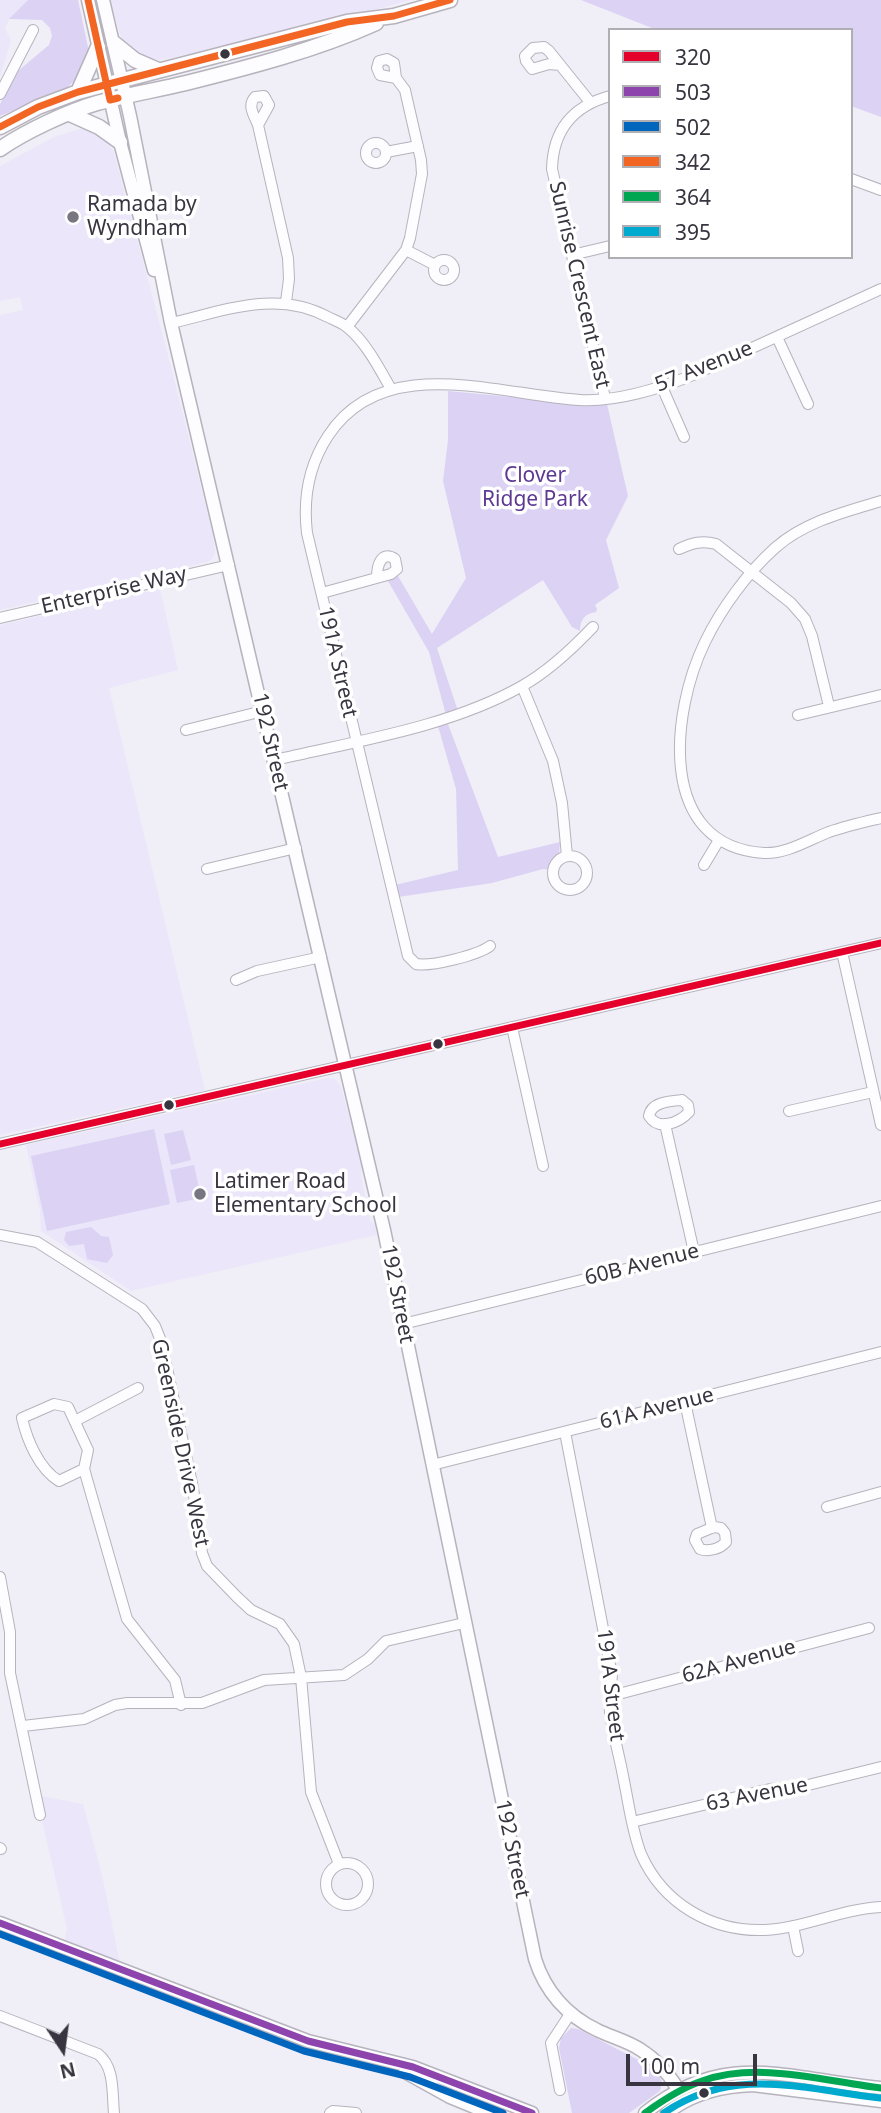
<!DOCTYPE html>
<html>
<head>
<meta charset="utf-8">
<style>
  body { margin:0 }
  #map { position:relative; width:881px; height:2113px; overflow:hidden; background:#f0eef7; font-family:"Noto Sans",sans-serif }
  canvas { display:block }
  .legend { position:absolute; left:608px; top:28px; width:245px; height:231px; box-sizing:border-box; background:#fff; border:2px solid #afaeb3; margin:0; padding:9px 12px; list-style:none; font-size:21px; color:#383540 }
  .legend li { display:flex; align-items:center; gap:14px; height:35px }
  .legend b { width:35px; border:2px solid #afaeb3 }
  .north { position:absolute; left:28px; top:2015px; width:70px; height:70px; -webkit-text-stroke:5px #fff; paint-order:stroke; rotate:167deg; font-size:19px; font-weight:700; line-height:28px; text-align:center; color:#383540 }
  .north::after { content:''; display:block; margin:auto; width:24px; height:32px; background:#383540; clip-path:polygon(50% 0,100% 100%,50% 72%,0 100%) }
  .scale { position:absolute; left:626px; top:2054px; width:131px; height:32px; box-sizing:border-box; border:4px solid #383540; border-top:0; padding-left:9px; font-size:21px; line-height:24px; white-space:nowrap; color:#383540; -webkit-text-stroke:5px #fff; paint-order:stroke }
</style>
</head>
<body>
<div id="map">
<canvas width="881" height="2113"></canvas>
<ul class="legend">
<li><b style="height:9px;background:#e4002b"></b>320</li>
<li><b style="height:9px;background:#8e44ad"></b>503</li>
<li><b style="height:9px;background:#0065bd"></b>502</li>
<li><b style="height:9px;background:#f26522"></b>342</li>
<li><b style="height:9px;background:#00a651"></b>364</li>
<li><b style="height:9px;background:#00a9ce"></b>395</li>
</ul>
<div class="north">N</div>
<div class="scale">100 m</div>
</div>
<script>
const g = document.querySelector('canvas').getContext('2d');
g.lineJoin = 'round';
function paint(path, color) { g.fillStyle = color; g.fill(path, 'evenodd'); }
function stroke(path, color, width, dash) { g.strokeStyle = color; g.lineWidth = width; g.lineCap = dash ? 'butt' : 'round'; g.setLineDash(dash || []); g.stroke(path); }
function drawText(font, color, halo, rows, align = 'center') {
  g.font = font + ' "Noto Sans",sans-serif'; g.lineWidth = 7; g.setLineDash([]); g.textBaseline = 'middle'; g.strokeStyle = halo; g.fillStyle = color; for (const [text, x, y, turn = 0] of rows) {
    g.save(); g.translate(x, y); g.rotate((+turn || 0) * Math.PI / 180); g.textAlign = isNaN(turn) ? turn : align; if (halo) g.strokeText(text, 0, 0); g.fillText(text, 0, 0); g.restore();
  }
}
paint(new Path2D(`
  M0,0H28L9,19L5,29L11,40L0,77Z
  M110,0H411L279,35L160,60L140,57L122,40Z
  M83,128L95,131L107,141L114,153L168,355L213,535L215,553L212,559L207,562L0,610V315L23,310L20,297L0,301V166L54,137Z
  M160,589L178,670L109,688L205,1090L0,1135V625Z
  M328,1078L335,1079L341,1087L362,1164L361,1177L370,1220L375,1225L377,1235L131,1291L41,1231L40,1211L26,1145Z
  M40,1796L83,1804L102,1875L120,1964L64,1943L67,1929L42,1820Z`), '#ebe6f9');
paint(new Path2D(`
  M28,0H78L89,52L80,76L63,91L0,116V104L18,71L49,45L52,36L50,28L42,20L9,19Z
  M581,0H881V117L851,106V30H657Z
  M448,391L532,399L566,404H607L628,496L606,540L619,588L595,605L597,609L596,612C584,614 580,620 580,631L572,627L543,580L437,648L458,711L446,715L429,652L388,581L398,576L432,634L466,578L443,481L448,440Z
  M448,724L498,857L560,842L559,855L551,870L543,869L492,883L398,897L395,885L458,870L456,789L438,726Z
  M154,1129L170,1204L47,1231L31,1156Z
  M183,1130L191,1160L171,1165L164,1134Z
  M194,1165L201,1198L177,1203L170,1170Z
  M91,1227L101,1236L109,1237L113,1255L107,1263L87,1259L84,1244L69,1246L64,1240L66,1232Z
  M571,2028L578,2029L656,2069L662,2082L660,2091L629,2113H572L559,2048L561,2038Z`), '#dcd2f4');
const minor = new Path2D(`
  M560,65L549,64L532,69L526,61L525,56L533,48L544,47L549,51L590,102
  M0,94L33,30
  M258,125L269,105L264,96L255,97C247,106 254,115 258,125L288,258L289,279L286,302
  M366 153a10 10 0 1 1 20 0a10 10 0 1 1-20 0Z
  M386,152L418,146
  M851,179L881,190
  M406,250L435,265
  M572,255L610,246
  M434 270a10 10 0 1 1 20 0a10 10 0 1 1-20 0Z
  M171,323C225,311 276,289 328,317C334,320 342,323 347,327C366,342 379,368 391,389
  M347,327L406,250L410,238L422,174L421,160L407,99L405,90L396,78L394,63L387,59L379,61L377,68L380,75L396,78
  M777,337L808,404
  M662,387L684,437
  M605,398L552,169C553,130 573,106 610,96
  M881,501C844,512 804,522 775,548C747,573 721,609 705,642C671,712 656,846 764,853C787,854 808,840 829,832C846,826 864,822 881,818
  M679,549C692,543 702,540 716,544L791,603L805,619L812,636L829,706
  M322,593L391,574L397,569L395,559C381,550 377,566 377,577
  M0,618L229,565
  M522,686L553,761L562,803L567,856
  M798,715L881,695
  M186,730L263,711
  M275,760C356,741 450,727 522,686C549,671 572,649 593,627
  M553 873a17 17 0 1 1 34 0a17 17 0 1 1-34 0Z
  M704,865L719,840
  M207,869L296,848
  M490,946C478,955 431,967 416,964L408,956L307,533C303,499 309,465 328,436C383,351 498,395 580,400C618,402 658,389 693,375L881,289
  M842,952L881,1125
  M236,980L257,971L321,957
  M512,1027L543,1166
  M682,1100L688,1105L689,1112C679,1123 658,1131 649,1116C651,1102 670,1101 682,1100Z
  M789,1111L873,1092
  M665,1124L694,1252
  M0,1144L881,943
  M0,1235L37,1242L142,1309L155,1326L161,1341L193,1488L202,1553L207,1566L237,1597L251,1610L280,1624L294,1644L301,1677L311,1792L339,1864
  M403,1324L881,1206
  M685,1402L712,1528
  M75,1421L138,1388
  M565,1432L612,1675C611,1687 609,1700 610,1712C613,1735 620,1758 624,1781C629,1805 632,1831 641,1854C663,1904 712,1932 765,1930C805,1928 841,1909 881,1907
  M432,1465L881,1352
  M84,1469L59,1481C39,1469 27,1440 22,1418L54,1404L68,1407L88,1450L84,1469L127,1619L175,1680L181,1705
  M827,1507L881,1492
  M714,1527L721,1528L725,1533L726,1542C720,1549 708,1552 700,1549L695,1540L697,1534Z
  M0,1577L10,1632V1673L40,1815
  M611,1696L869,1628
  M23,1726L84,1719L115,1705L127,1703H202L264,1680L344,1675L368,1659L386,1641L464,1623
  M632,1822L770,1789L800,1787L881,1767
  M0,1848L1,1849
  M326 1884a21 21 0 1 1 42 0a21 21 0 1 1-42 0Z
  M793,1926L798,1951
  M0,2016L98,2054C115,2067 112,2093 114,2113
  M560,2090L551,2043L570,2014
  M330,2113L333,2111L356,2113`);
const major = new Path2D(`
  M88,0L120,142L154,270
  M103,0L130,116L171,323L384,1230L535,1959C545,1991 567,2016 597,2030C611,2037 628,2041 641,2050C657,2060 668,2073 678,2089
  M0,1923L308,2041L413,2067L532,2113
  M405,2072L450,2097L489,2113
  M645,2113C726,2047 789,2080 881,2088
  M667,2113C692,2093 722,2086 753,2085L881,2101`);
const highway = new Path2D(`
  M114,43L135,60L158,70
  M78,92L98,47
  M70,114L99,127L120,142
  M0,127L38,107L78,92L119,81L347,22L394,16L450,0
  M0,149C24,132 69,111 97,103C126,95 157,90 186,83C250,67 316,50 376,23`);
stroke(minor, '#b6b3bc', 12);
stroke(major, '#b6b3bc', 15);
stroke(highway, '#b6b3bc', 17);
stroke(minor, '#fdfcfe', 10);
stroke(major, '#fdfcfe', 12);
stroke(highway, '#fdfcfe', 14);
stroke(new Path2D(`
  M0,1144L881,943`), '#e4002b', 7);
stroke(new Path2D(`
  M0,1923L308,2041L413,2067L532,2113`), '#8e44ad', 7);
stroke(new Path2D(`
  M0,1934L304,2051L410,2077L503,2113`), '#0065bd', 7);
stroke(new Path2D(`
  M88,0L110,100L118,98
  M0,127L38,107L78,92L347,22L394,16L450,0`), '#f26522', 7);
stroke(new Path2D(`
  M645,2113C663,2100 681,2088 702,2081C758,2061 824,2081 881,2088`), '#00a651', 7);
stroke(new Path2D(`
  M664,2113C734,2065 802,2089 880,2098`), '#00a9ce', 7);
for (const [x, y, r, color] of [
  [225,54,6,"#383540"],
  [73,217,7,"#787680"],
  [438,1044,6,"#383540"],
  [169,1105,6,"#383540"],
  [200,1194,7,"#787680"],
  [704,2093,6,"#383540"]
]) { const dot = new Path2D(); dot.arc(x, y, r, 0, 2 * Math.PI); g.fillStyle = color; g.fill(dot); stroke(dot, '#fff', 2.5); }
drawText('21px', '#383540', '#fff', [
  ["Ramada by",87,205],
  ["Wyndham",87,229],
  ["Latimer Road",214,1182],
  ["Elementary School",214,1206]
], 'left');
drawText('21px', '#383540', '#fff', [
  ["Sunrise Crescent East",579,285,77],
  ["57 Avenue",704,367,-22],
  ["Enterprise Way",114,591,-13],
  ["191A Street",337,662,77],
  ["192 Street",270,742,77],
  ["60B Avenue",642,1265,-14],
  ["192 Street",397,1294,79],
  ["61A Avenue",657,1409,-14],
  ["Greenside Drive West",180,1443,78],
  ["62A Avenue",739,1662,-15],
  ["191A Street",610,1685,83],
  ["63 Avenue",757,1795,-11],
  ["192 Street",512,1849,78]
]);
drawText('21px', '#5e3994', '#fff', [
  ["Clover",535,476],
  ["Ridge Park",535,500]
]);
</script>
</body>
</html>
